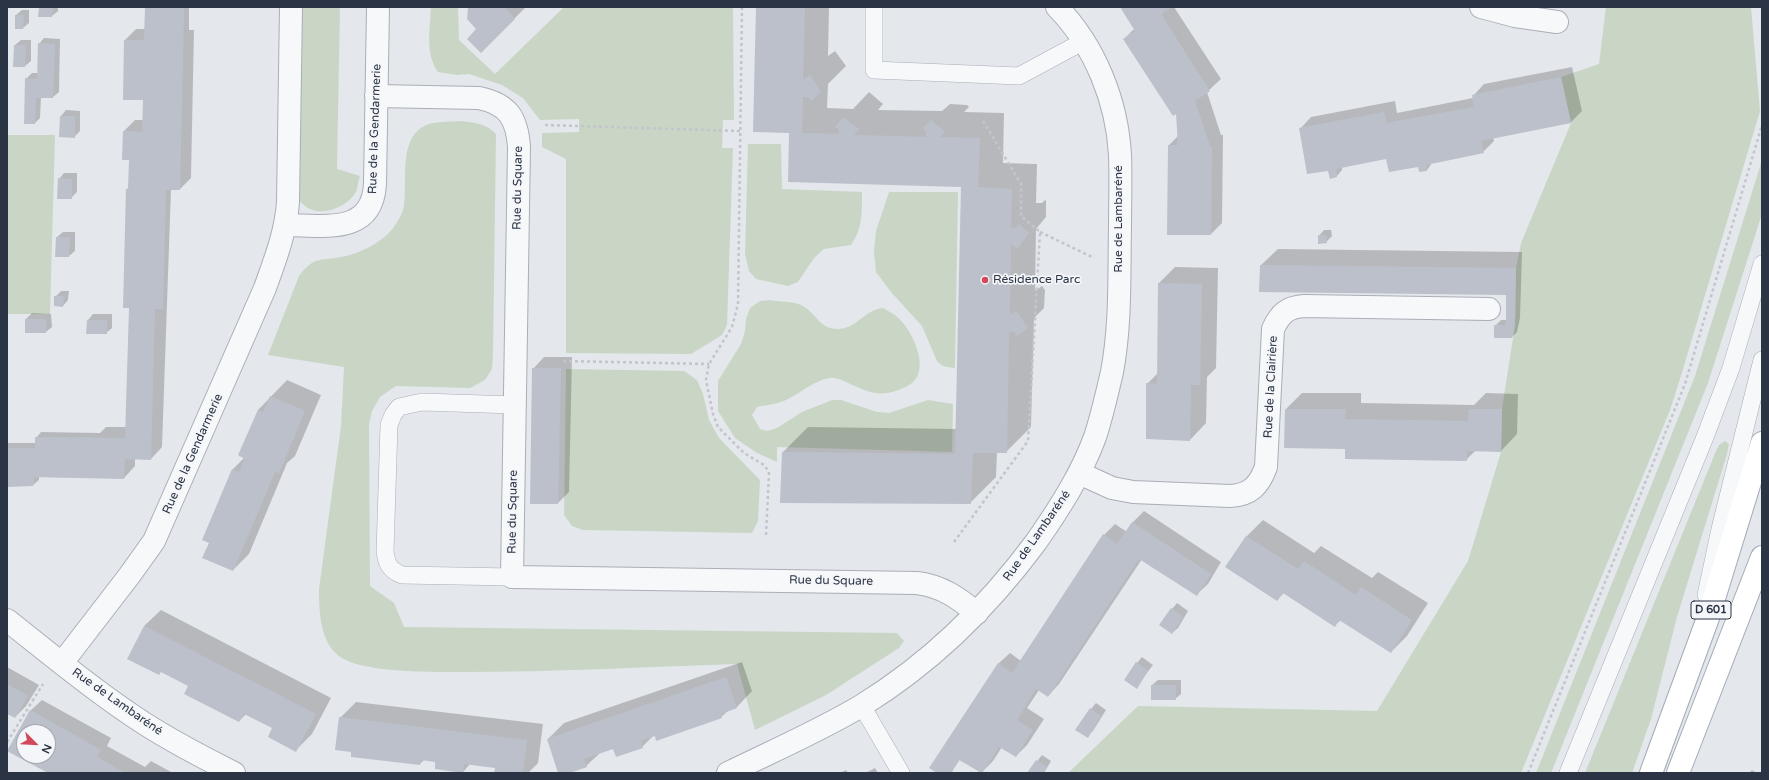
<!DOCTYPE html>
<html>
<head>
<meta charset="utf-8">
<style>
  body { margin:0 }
  #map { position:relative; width:1769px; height:780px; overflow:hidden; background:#e4e7ec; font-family:"Varela Round",sans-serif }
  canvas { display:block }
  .frame { position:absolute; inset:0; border:8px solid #2b3445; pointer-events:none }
  .north { position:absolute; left:16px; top:724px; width:40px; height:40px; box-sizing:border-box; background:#f4f6f9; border:1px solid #a4a8b1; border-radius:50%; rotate:114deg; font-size:11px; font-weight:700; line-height:16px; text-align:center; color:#2b3445 }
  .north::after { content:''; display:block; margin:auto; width:14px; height:18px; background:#d1495b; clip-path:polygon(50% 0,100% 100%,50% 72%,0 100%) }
</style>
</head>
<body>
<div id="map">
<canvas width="1769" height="780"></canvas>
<div class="frame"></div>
<div class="north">N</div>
</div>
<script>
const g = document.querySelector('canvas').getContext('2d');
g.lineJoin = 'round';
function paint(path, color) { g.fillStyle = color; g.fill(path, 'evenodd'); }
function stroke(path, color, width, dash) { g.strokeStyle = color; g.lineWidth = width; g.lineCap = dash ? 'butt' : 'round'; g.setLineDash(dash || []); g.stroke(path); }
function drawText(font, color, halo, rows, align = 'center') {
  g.font = font + ' "Varela Round",sans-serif'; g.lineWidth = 3.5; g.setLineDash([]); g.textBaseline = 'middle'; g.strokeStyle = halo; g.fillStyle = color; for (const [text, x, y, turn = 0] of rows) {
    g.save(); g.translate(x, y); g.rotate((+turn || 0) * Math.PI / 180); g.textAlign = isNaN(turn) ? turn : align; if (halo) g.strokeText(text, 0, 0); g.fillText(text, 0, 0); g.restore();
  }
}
paint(new Path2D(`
  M302,7H340L337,169L360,176C358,181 358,187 356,192C348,206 325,216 310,209C305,207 301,202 297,199Z
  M431,7H458L459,40L495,74L564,7H733L734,120H723L722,148H733L727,325L722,335L691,354L566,353V159L542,147V133L579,132V119L540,120L523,98L502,85L469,74L457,75L438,72C425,54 430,28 431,7Z
  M1606,7H1751L1760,111L1680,379L1670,410L1521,773H1068L1138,706L1377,711L1468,561L1501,452L1502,409L1515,325L1516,268L1521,243L1571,123L1561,77L1599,64Z
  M462,121C476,123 487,124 496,134L493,355L492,369L485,380L470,388L396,386L380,397L372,411L369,424L370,586L394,603L404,627L897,633L904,641L899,648L826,695L755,730L737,664C645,667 553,672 462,672C433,672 366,673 342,658C320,645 319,612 319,589L341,426L344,367L268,355L299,276C314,256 320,261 341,257C359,254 386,241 395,225C399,220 403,212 404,206C408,180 397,135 429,124C439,121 452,122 462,121Z
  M7,135H55L50,314H7Z
  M748,144H781L782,189L862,192C862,211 863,228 851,245L824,249L814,258L798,282L788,286L756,279L749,271L745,254Z
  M1762,160V214L1708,383L1551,773H1536L1695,376Z
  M889,192H958L955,368C947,367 942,367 937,361L922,326L891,292L876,272L874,252L876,231Z
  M770,300C779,302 792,301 801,305C816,312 819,330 839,329C857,328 866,309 883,308C887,311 893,313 896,316C911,327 931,368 912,383C906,388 894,392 887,393C864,397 843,375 829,378C813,381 801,393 786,400C778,404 766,405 757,407L752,415L760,429L767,431L777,428L802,412L832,400H841L877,412L889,413L928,400L953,404L952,452L777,447V462L757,453L735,438L718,411V381L741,344L745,331L746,319L750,308L760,301Z
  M566,369L684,371L697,380L703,394L709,420L719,438L760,480L758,521L752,533L583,530L572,526L564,515Z
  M1725,441L1729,444L1727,454L1677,617L1651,719L1632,773H1585L1716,451L1719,445Z`), '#c9d6c5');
paint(new Path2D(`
  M40,7H58V11L52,16Z
  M146,7H189V30H194L191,178L180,189H171L162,447L151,459H135V466L124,478L39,477V480L33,485L7,486V443H36V438L41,432L100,433L106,427H127L130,307L127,189L129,187L130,159L124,131L135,120H144V99L125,40L136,29H145Z
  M469,7H525V8L481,52L477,29Z
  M757,7H829L828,56L835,51L846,66L828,84L827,108L853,109L869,92L883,104L878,110L942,111L950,104L967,105L969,107L964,112L1004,113L1003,163L1037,164L1036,203H1042L1045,200L1046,201V217L1036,229L1035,291L1042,286L1045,290L1044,308L1034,318L1031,427L1006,452H997L996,477L970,503L783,452L808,427L957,429L962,186L790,132Z
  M1122,7H1174L1221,79L1207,92L1221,135H1223L1222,223L1211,234L1169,145L1178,136L1177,113L1124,39L1135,28Z
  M22,10H29V23L23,28L16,15Z
  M44,38L60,39L59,92L53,97H41L40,118L35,123L26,79L32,73H38L39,44Z
  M21,40H31V61L25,66L15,45Z
  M1572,67L1582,111L1571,122L1493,137L1494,141L1483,152L1432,163L1427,170L1420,171L1421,165L1386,158L1342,167V170L1337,176L1329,171L1300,129L1311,117L1395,101L1397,113L1473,98V96L1484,84Z
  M66,110L80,111V131L74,137L60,136L61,116Z
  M64,173H77V192L71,198L59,179Z
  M1324,230H1331L1332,236L1326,242L1319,236Z
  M63,232H75V251L69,256L57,237Z
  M1278,249L1522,252L1520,318L1517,332L1512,337L1495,326L1501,320H1507V293L1261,265Z
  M1175,267L1218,268L1216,368L1207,377L1206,423L1190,440L1147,384L1158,373L1159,283Z
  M61,291H69L68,300L63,306L55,297Z
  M32,313L51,314L52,327L46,332L26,319Z
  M93,314H112V328L106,333L88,320Z
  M544,357H572L569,492L558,503L533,369Z
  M287,380L321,395L295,456L287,463L249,554L233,570L210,543L233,469L245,457L239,455L258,410Z
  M1302,393H1361V403L1474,405L1486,393L1518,394L1517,434L1501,451L1476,450L1466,460L1346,448L1286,409Z
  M1144,511L1221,562L1208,584L1196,595L1142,559L1059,684L1048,696L1039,690L1027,708L1044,719L1027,745L1016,756L1002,747L993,761L981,773L960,759L951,773H939L998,664L1010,653L1021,661L1104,535L1115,524L1127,532L1133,522Z
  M1263,520L1314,553L1321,546L1372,578L1378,572L1428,603L1407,636L1391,652L1341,620L1334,626L1284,593L1277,600L1227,567L1247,536Z
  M1177,603L1188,611L1178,628L1172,633V609Z
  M161,610L331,698L312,734L296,750L273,728L246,714L239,721L189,685L144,626Z
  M1142,657L1153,665L1136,687L1137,663Z
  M742,662L752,691L736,708L729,710L721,717L653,736L642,747L614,748L600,753L586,766L567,773H559L548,739L564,723Z
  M7,667L39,685L26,706L15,717L7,712Z
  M1158,680H1181V694L1175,699L1152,685Z
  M42,700L111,738L107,746L145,767L151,761L173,773H50L8,750L30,711ZM24,732H48V756H24Z
  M356,702L543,724L538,763L528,773H495L496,767L470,764L463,772L436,761L424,760L420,764L352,751L340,718Z
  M1096,703L1106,710L1093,731L1087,736L1091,709Z
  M1042,755L1051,761L1044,773H1028Z
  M875,768L878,773H865Z
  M846,770L848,773H840Z
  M1752,770L1757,773H1749Z`), '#0003');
paint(new Path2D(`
  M39,7H53L52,17H38Z
  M145,7H184L180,190H166L163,309H155L151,460L125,459L124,479L34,477L33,486L7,487V448H35V437L125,438L129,308H123L126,189H128L129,160H122L123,131L142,132L143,100H123L124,40H144Z
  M468,7H504L515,19L481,53L467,39L476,29L467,19Z
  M756,7H805L803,80L810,75L821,92L811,101L808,97H803L802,133L839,134V130L835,127L843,117L859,129L854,135L926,137V131L923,128L931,120L945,132L940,137L980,138L978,187L1012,189L1011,227L1016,228L1019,224L1029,233L1017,249L1011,244L1010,315L1016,311L1028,328L1017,336L1014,332H1009L1007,453H973L971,504L780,503L782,452L955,454L961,187L788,182L789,133L753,132Z
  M1120,7H1172L1161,14L1210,91L1195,101L1210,146H1212L1211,235H1167L1168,145H1178L1176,114L1173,116L1123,39L1135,31Z
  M15,15H24L23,29H15Z
  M38,43L55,44L53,98H36L35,124H24L25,78L37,79Z
  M14,45H26L25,67H13Z
  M1561,77L1571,123L1481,141L1484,153L1426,165L1427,171L1419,172L1418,167L1389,172L1386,159L1336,169L1337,177L1330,179L1328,171L1307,174L1299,128L1384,112L1386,123L1474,107L1472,95Z
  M60,116H75V138L59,137Z
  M58,178L72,179V199H57Z
  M1318,235H1326L1327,243L1318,244Z
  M56,237H70L69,257H55Z
  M1260,265L1516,268L1515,325L1512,338H1494V325H1506V295L1259,292Z
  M1158,283L1202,284L1200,385H1191L1190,441L1146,439V383L1157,384Z
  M54,296H64L63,307L54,306Z
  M25,319H46V333H25Z
  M87,320H107V334H86Z
  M532,368H561L558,504H530Z
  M270,396L305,411L279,473L275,472L233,571L202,558L209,543L202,540L232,469L239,472L245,459L238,455L258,410L263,412Z
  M1285,409H1346L1345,419L1468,421L1469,409H1502L1501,452L1467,451V461L1345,459V449L1284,448Z
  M1132,522L1211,574L1197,596L1139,559L1048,697L1036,689L1017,720L1033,730L1016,757L999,747L982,773L959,760L951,773H937L929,768L998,663L1012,673L1103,534L1117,544Z
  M1246,536L1298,569L1304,561L1356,595L1361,587L1412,620L1391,653L1339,620L1335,627L1283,593L1277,601L1225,567Z
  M1171,608L1183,617L1172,634L1159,625Z
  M144,626L316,714L296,752L268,737L272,728L244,714L239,722L184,694L188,686L161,672L159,675L127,659Z
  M1136,662L1148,671L1137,689L1124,680Z
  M726,677L737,708L721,714L722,718L656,741L655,736L641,741L643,748L616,757L613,749L584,759L587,767L570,773H558L547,739Z
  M7,684L28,696L15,718L7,714Z
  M1151,685H1176V700H1151Z
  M1090,708L1101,716L1088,738L1075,730Z
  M30,710L101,750L97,757L125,773H48L7,751ZM24,732H48V756H24Z
  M339,717L527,740L523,773H494L495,768L464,764L463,773L435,769V762L421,760L420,765L351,757V752L335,750Z
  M1036,760L1047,767L1043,773H1027Z`), '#bbc0ca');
const service = new Path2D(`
  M874,7V70L1019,76L1084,41
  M512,577L402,575C390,570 387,565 385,552L389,425L393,415L399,407L422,402L515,405
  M1706,595L1720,529L1762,360
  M862,706L901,773
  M1568,773L1705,437L1731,368L1762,264`);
const minor = new Path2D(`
  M1481,7L1515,16L1557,22
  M376,96L479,98C508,104 517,118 519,147L512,577L917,583C942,586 958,598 977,613
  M285,225C323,225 372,236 375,184L378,7
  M1079,473L1112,488L1133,492L1230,496C1250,495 1259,486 1266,467L1273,329C1280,314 1287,307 1304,306L1489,309
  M7,620C49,653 89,687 133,716C165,738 200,756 234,773
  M62,663L129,576L154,541L265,288C275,260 286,232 288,202L291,7
  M728,773C773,751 819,731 861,706C931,663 988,607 1036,542C1059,509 1081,475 1095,437C1102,416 1107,393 1112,372C1121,324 1119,275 1120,227C1120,203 1121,179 1120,155C1117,101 1095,46 1057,7`);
const primary = new Path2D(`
  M1651,773L1708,618L1762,443
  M1678,773L1762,557`);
stroke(service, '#a9aeb7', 18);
stroke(minor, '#a9aeb7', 24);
stroke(primary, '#a3abb8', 24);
stroke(new Path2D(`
  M742,7L738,304L732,327L709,364L706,380L713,414L718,427L744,453L764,465L769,472L766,536
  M545,125L740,131
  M1040,232L1092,257
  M563,361L709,364
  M954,542L1028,441L1040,232L1021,216V184L982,119
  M7,742L43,684
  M1528,773L1685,384L1762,125`), '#c2c5cb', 2.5, [3, 3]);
stroke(service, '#f7f8fa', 17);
stroke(minor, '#f7f8fa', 22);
stroke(primary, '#fff', 22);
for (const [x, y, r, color] of [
  [985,280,4,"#d1495b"]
]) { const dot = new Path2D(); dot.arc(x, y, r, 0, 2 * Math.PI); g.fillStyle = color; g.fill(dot); stroke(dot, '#f4f6f9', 1.5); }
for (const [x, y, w] of [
  [1711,610,40]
]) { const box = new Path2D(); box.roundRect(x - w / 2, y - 9, w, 18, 3); g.fillStyle = '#f4f6f9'; g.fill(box); stroke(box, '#2b3445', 1); }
drawText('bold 11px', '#2b3445', null, [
  ["D 601",1711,610]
]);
drawText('12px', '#2b3445', '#f4f6f9', [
  ["Rue de la Gendarmerie",375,129,-88],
  ["Rue du Square",518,188,-89],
  ["Rue de Lambaréné",1119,219,-90],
  ["Rue de la Clairière",1271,387,-87],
  ["Rue de la Gendarmerie",193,454,-66],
  ["Rue du Square",513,512,-89],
  ["Rue de Lambaréné",1037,536,-55],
  ["Rue du Square",831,581,1],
  ["Rue de Lambaréné",117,702,35]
]);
drawText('12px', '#2b3445', '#f4f6f9', [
  ["Résidence Parc",993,280]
], 'left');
</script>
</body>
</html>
